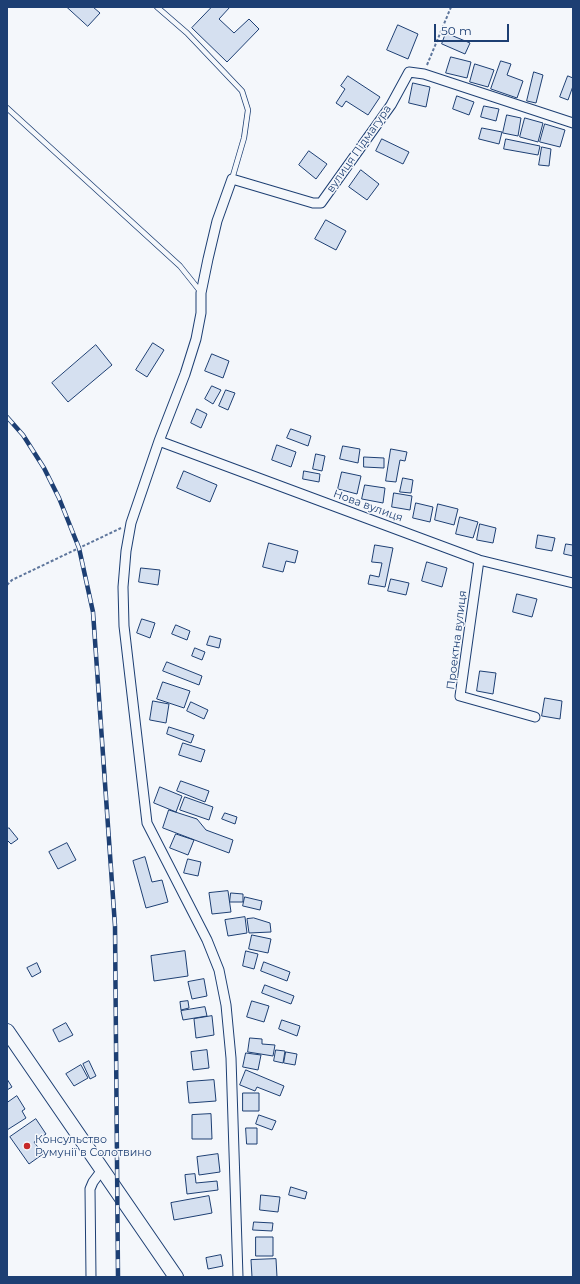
<!DOCTYPE html>
<html>
<head>
<meta charset="utf-8">
<style>
  body { margin:0 }
  #map { position:relative; width:580px; height:1284px; overflow:hidden; background:#f4f7fb; font-family:Montserrat,sans-serif }
  canvas { display:block }
  .frame { position:absolute; inset:0; border:8px solid #1d3f73; pointer-events:none }
  .scale { position:absolute; left:434px; top:24px; width:75px; height:18px; box-sizing:border-box; border:2px solid #1d3f73; border-top:0; padding-left:5px; font-size:12px; line-height:14px; white-space:nowrap; color:#1d3f73; -webkit-text-stroke:3px #f4f7fb; paint-order:stroke }
</style>
</head>
<body>
<div id="map">
<canvas width="580" height="1284"></canvas>
<div class="frame"></div>
<div class="scale">50 m</div>
</div>
<script>
const g = document.querySelector('canvas').getContext('2d');
g.lineJoin = 'round';
function paint(path, color) { g.fillStyle = color; g.fill(path, 'evenodd'); }
function stroke(path, color, width, dash) { g.strokeStyle = color; g.lineWidth = width; g.lineCap = dash ? 'butt' : 'round'; g.setLineDash(dash || []); g.stroke(path); }
function drawText(font, color, halo, rows, align = 'center') {
  g.font = font + ' Montserrat,sans-serif'; g.lineWidth = 3; g.setLineDash([]); g.textBaseline = 'middle'; g.strokeStyle = halo; g.fillStyle = color; for (const [text, x, y, turn = 0] of rows) {
    g.save(); g.translate(x, y); g.rotate((+turn || 0) * Math.PI / 180); g.textAlign = isNaN(turn) ? turn : align; if (halo) g.strokeText(text, 0, 0); g.fillText(text, 0, 0); g.restore();
  }
}
const building = new Path2D(`
  M67,7H93L100,13L88,26Z
  M212,7H230L219,19L234,33L249,19L259,29L227,62L192,28Z
  M398,25L418,34L408,59L387,50Z
  M446,33L470,43L465,54L442,44Z
  M451,57L471,62L467,78L446,73Z
  M501,61L511,64L507,75L523,81L517,98L491,89Z
  M475,64L494,70L488,87L470,82Z
  M534,72L543,75L536,103L527,101Z
  M348,76L380,97L368,115L346,101L342,107L336,103L345,89L341,86Z
  M568,76L573,78V86L568,100L560,97Z
  M413,83L430,87L426,107L409,103Z
  M457,96L474,102L469,115L453,109Z
  M484,106L499,109L496,121L481,117Z
  M507,115L521,118L518,136L503,133Z
  M525,118L543,123L538,142L520,137Z
  M545,124L565,130L560,147L540,142Z
  M482,128L502,132L499,144L479,139Z
  M382,139L409,152L403,164L376,151Z
  M506,139L540,146L538,155L504,149Z
  M542,147L551,149L549,166L539,165Z
  M309,151L327,164L316,179L299,165Z
  M361,170L379,184L367,200L349,187Z
  M326,220L346,231L336,250L315,239Z
  M153,343L164,350L147,377L136,370Z
  M96,345L112,365L68,402L52,383Z
  M212,354L229,361L223,378L205,371Z
  M212,386L221,390L213,404L205,399Z
  M226,390L235,393L228,410L219,406Z
  M197,409L207,414L201,428L191,423Z
  M291,429L311,436L308,446L287,438Z
  M277,445L296,452L291,467L272,460Z
  M343,446L360,449L358,463L340,459Z
  M391,449L407,452L405,461L400,460L396,482L386,481Z
  M316,454L325,456L322,471L313,469Z
  M364,457L384,458V468L364,467Z
  M184,471L217,485L210,502L177,488Z
  M304,471L320,474L319,482L303,479Z
  M342,472L361,476L357,494L338,489Z
  M403,478L413,480L411,493L400,492Z
  M365,485L385,488L383,503L362,499Z
  M394,493L412,496L410,510L392,507Z
  M416,503L433,507L430,522L413,518Z
  M438,504L458,509L454,525L435,520Z
  M460,517L478,522L473,538L456,534Z
  M480,524L496,528L493,543L477,540Z
  M538,535L555,538L552,551L536,548Z
  M269,543L298,551L295,563L286,561L283,572L263,567Z
  M566,544L573,545V556L564,554Z
  M375,545L393,548L385,587L368,584L370,575L379,577L382,563L372,562Z
  M427,562L447,568L442,587L422,581Z
  M141,568L160,570L158,585L139,582Z
  M391,579L409,583L406,595L388,591Z
  M517,594L537,599L532,617L513,612Z
  M142,619L155,623L150,638L137,633Z
  M176,625L190,631L187,640L172,634Z
  M210,636L221,639L219,648L207,645Z
  M195,648L205,652L202,660L192,656Z
  M167,662L202,676L199,685L163,671Z
  M480,671L496,673L493,694L477,691Z
  M163,682L190,691L184,708L157,699Z
  M545,698L562,701L560,719L542,716Z
  M153,701L169,704L166,723L150,720Z
  M191,702L208,710L204,719L187,711Z
  M169,727L194,735L191,743L167,734Z
  M183,743L205,750L201,762L179,755Z
  M181,781L209,791L205,802L177,791Z
  M160,787L182,796L176,812L154,803Z
  M185,797L213,807L209,820L180,810Z
  M169,810L197,819L206,830L233,840L229,853L163,828Z
  M225,813L237,817L235,824L222,819Z
  M9,828L18,839L11,844L7,840V830Z
  M176,834L194,840L188,855L170,848Z
  M67,843L76,860L58,869L49,852Z
  M145,857L152,882L162,880L168,902L146,908L133,861Z
  M188,859L201,862L198,876L184,873Z
  M228,891L231,912L212,914L209,893Z
  M231,893L243,894V902H230Z
  M245,897L262,901L260,910L243,906Z
  M245,917L247,933L228,936L225,920Z
  M254,918L270,923L271,932L249,933L247,919Z
  M252,935L271,939L268,953L249,949Z
  M185,951L188,976L154,981L151,956Z
  M246,951L258,954L254,969L243,966Z
  M264,962L290,972L287,981L261,971Z
  M37,963L41,972L32,977L27,968Z
  M204,979L207,996L192,999L188,982Z
  M265,985L294,996L291,1004L262,993Z
  M188,1001L189,1008L181,1010L180,1002Z
  M252,1001L269,1006L264,1022L247,1017Z
  M205,1007L207,1016L183,1020L181,1011Z
  M212,1016L214,1035L196,1038L194,1019Z
  M282,1020L300,1026L297,1036L279,1029Z
  M66,1023L73,1035L59,1042L53,1030Z
  M250,1038L262,1039V1044L275,1045L273,1056L248,1052Z
  M207,1050L209,1068L193,1070L191,1052Z
  M276,1050L285,1051L283,1063L274,1061Z
  M286,1052L297,1054L295,1065L284,1063Z
  M246,1053L261,1055L258,1070L243,1067Z
  M89,1061L96,1076L90,1079L83,1064Z
  M81,1065L88,1078L74,1086L66,1074Z
  M246,1070L284,1086L280,1096L257,1087L255,1091L240,1085Z
  M7,1079L12,1087L7,1090Z
  M214,1080L216,1101L189,1103L187,1082Z
  M243,1093H259V1111H243Z
  M17,1096L25,1109L22,1111L26,1118L7,1130V1103Z
  M211,1114L212,1139H192V1115Z
  M259,1115L276,1121L272,1130L256,1124Z
  M36,1119L46,1134L34,1142L43,1154L29,1164L10,1137Z
  M246,1128H257V1144H247Z
  M218,1154L220,1172L199,1175L197,1157Z
  M195,1174L196,1183L217,1181L218,1190L187,1194L185,1175Z
  M291,1187L307,1192L305,1199L289,1195Z
  M261,1195L280,1197L278,1212L260,1210Z
  M209,1196L212,1213L174,1220L171,1203Z
  M254,1222L273,1223L272,1231L253,1230Z
  M256,1237H273V1256H256Z
  M221,1255L223,1266L208,1269L206,1258Z
  M276,1259L277,1277H252L251,1260Z`);
paint(building, '#d5e0f0');
stroke(building, '#1d3f73', 1);
const lane = new Path2D(`
  M157,7L187,33L242,91L248,110L244,138L232,179
  M7,108L180,266L200,291`);
const street = new Path2D(`
  M159,441L479,560L573,583
  M479,560L460,696L535,717
  M91,1277L90,1189L93,1182L102,1170
  M238,1277L231,1058L226,1005L219,970L207,940L147,823L124,626L123,587L126,551L131,523L159,441L185,374L196,339L201,313V293L208,259L217,221L232,179L313,203H321L391,105L409,72L424,74L573,123`);
const primary = new Path2D(`
  M7,1031L176,1277`);
stroke(lane, '#1d3f73', 6);
stroke(street, '#1d3f73', 11);
stroke(primary, '#1d3f73', 16);
stroke(new Path2D(`
  M427,65L451,7
  M7,585L12,580L121,528`), '#5e769c', 2, [3, 2]);
stroke(lane, '#f4f7fb', 4.5);
stroke(street, '#f4f7fb', 9);
stroke(primary, '#f4f7fb', 14);
const rail = new Path2D(`
  M7,417L23,435L44,468L59,498L79,548L93,612L115,926L118,1277`);
stroke(rail, '#1d3f73', 4.5);
stroke(rail, '#f4f7fb', 3, [9]);
for (const [x, y, r, color] of [
  [27,1146,4,"#c62828"]
]) { const dot = new Path2D(); dot.arc(x, y, r, 0, 2 * Math.PI); g.fillStyle = color; g.fill(dot); stroke(dot, '#f4f7fb', 1.5); }
drawText('11px', '#1d3f73', '#f4f7fb', [
  ["вулиця Підмагура",359,149,-55],
  ["Нова вулиця",368,506,20],
  ["Проектна вулиця",457,640,-83]
]);
drawText('11px', '#1d3f73', '#f4f7fb', [
  ["Консульство",35,1140],
  ["Румунії в Солотвино",35,1153]
], 'left');
</script>
</body>
</html>
